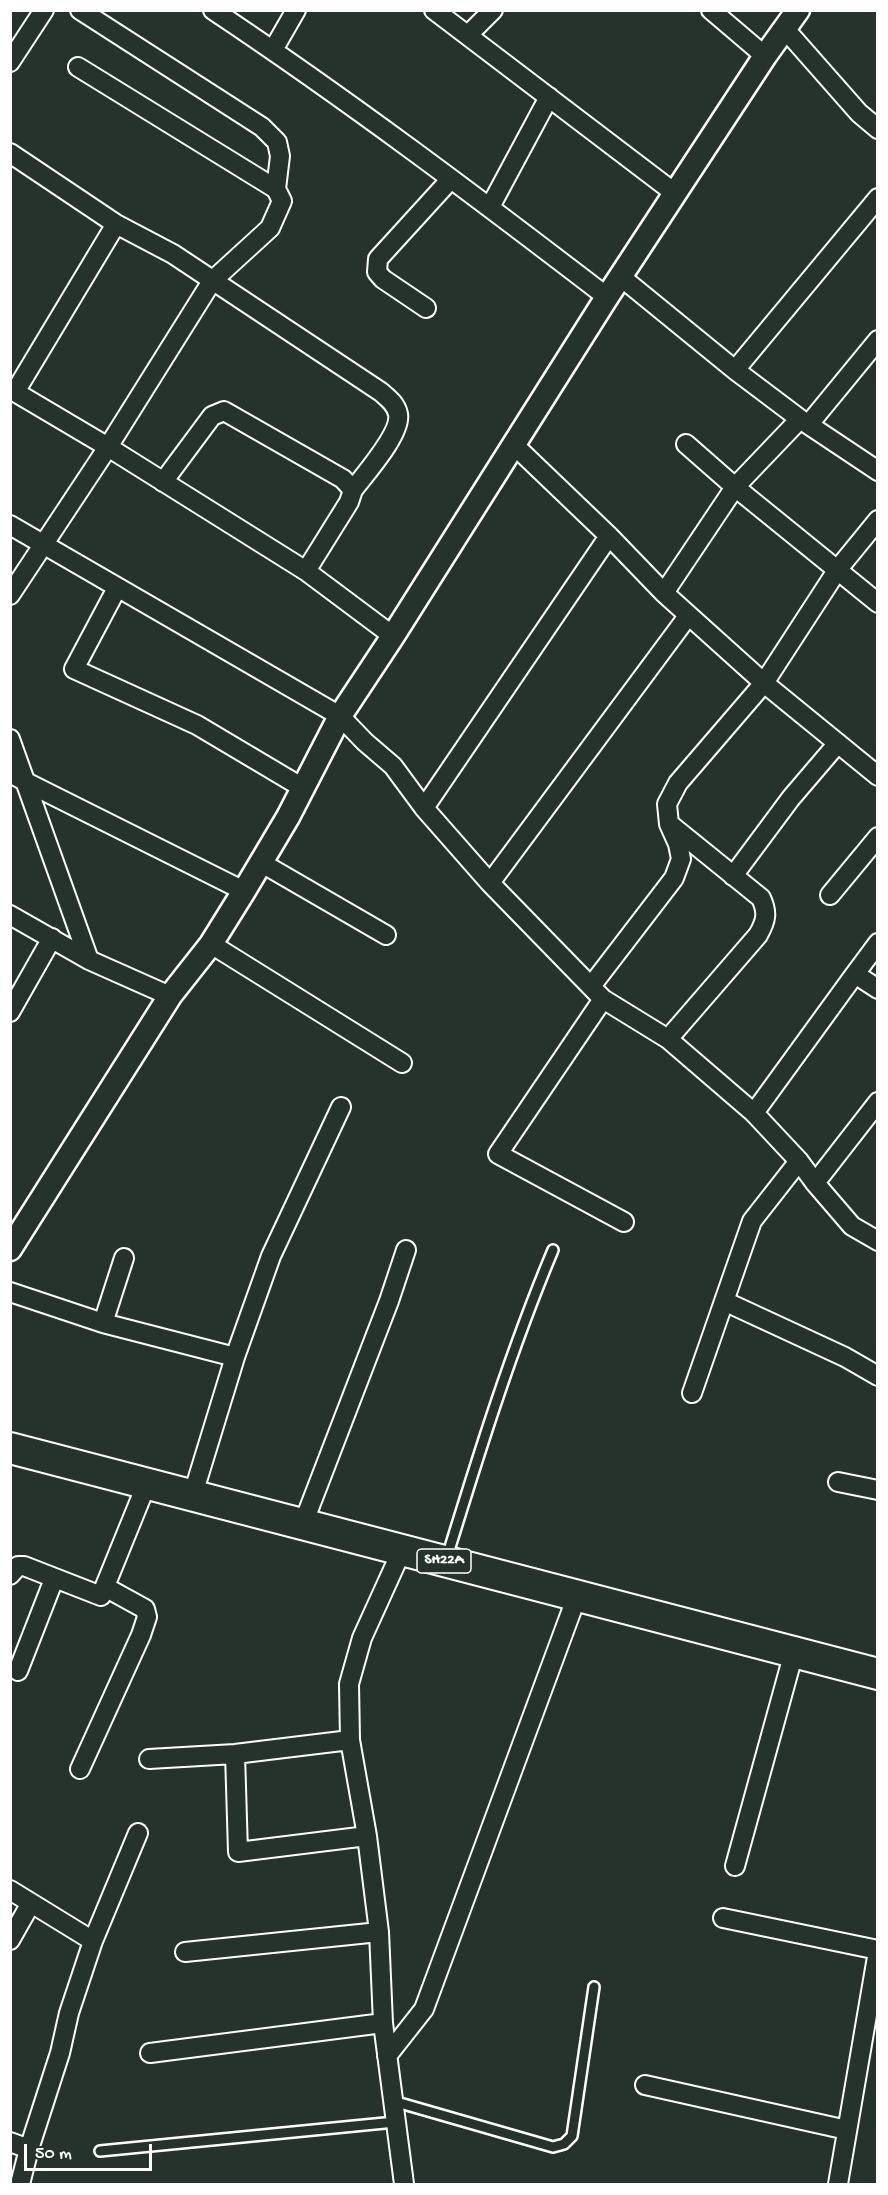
<!DOCTYPE html>
<html>
<head>
<meta charset="utf-8">
<style>
  body { margin:0 }
  #map { position:relative; width:888px; height:2195px; overflow:hidden; background:#26332d; font-family:"Gochi Hand",sans-serif }
  canvas { display:block }
  .frame { position:absolute; inset:0; border:12px solid #fff; pointer-events:none }
  .scale { position:absolute; left:24px; top:2144px; width:128px; height:27px; box-sizing:border-box; border:3px solid #fff; border-top:0; padding-left:8px; font-size:18px; line-height:21px; white-space:nowrap; color:#fff; -webkit-text-stroke:4px #26332d; paint-order:stroke }
</style>
</head>
<body>
<div id="map">
<canvas width="888" height="2195"></canvas>
<div class="frame"></div>
<div class="scale">50 m</div>
</div>
<script>
const g = document.querySelector('canvas').getContext('2d');
g.lineJoin = 'round';
function stroke(path, color, width, dash) { g.strokeStyle = color; g.lineWidth = width; g.lineCap = dash ? 'butt' : 'round'; g.setLineDash(dash || []); g.stroke(path); }
function drawText(font, color, halo, rows, align = 'center') {
  g.font = font + ' "Gochi Hand",sans-serif'; g.lineWidth = 5; g.setLineDash([]); g.textBaseline = 'middle'; g.strokeStyle = halo; g.fillStyle = color; for (const [text, x, y, turn = 0] of rows) {
    g.save(); g.translate(x, y); g.rotate((+turn || 0) * Math.PI / 180); g.textAlign = isNaN(turn) ? turn : align; if (halo) g.strokeText(text, 0, 0); g.fillText(text, 0, 0); g.restore();
  }
}
const service = new Path2D(`
  M447,1557C479,1453 511,1350 553,1250
  M393,2101L553,2147L564,2144L572,2136L594,1987
  M100,2151L395,2122`);
const minor = new Path2D(`
  M213,10C348,100 478,198 607,297
  M434,10L676,194
  M711,10L765,56
  M785,29L859,113L878,129
  M468,35L493,10
  M273,50L296,10
  M10,62L44,10
  M78,67L276,189
  M10,153L116,224L173,254L381,392C388,398 396,404 398,414C402,433 365,474 353,490
  M490,207L549,97
  M621,277L735,370L800,419L878,471
  M426,308L383,279L377,272L378,259L450,180
  M735,370L878,198
  M10,389L108,447L306,571L393,636
  M15,392L116,224
  M809,424L878,340
  M513,444L609,536L664,593L764,683L878,776
  M686,444L735,487L878,603
  M163,482L212,416L224,411L343,479L353,490L349,502L306,571
  M10,525L340,716L365,742L393,766L424,808L490,883L603,999L668,1039L754,1113L799,1161L815,1183L852,1226L878,1241
  M117,588L74,669L197,725L303,788
  M664,593L735,487L800,419
  M10,595L108,447L212,281L270,228L282,201L276,189L280,156L277,142L262,127L80,10
  M10,739L89,960
  M10,773L28,783L244,891
  M424,808L609,536
  M260,862L386,935
  M733,876L791,798L838,743
  M490,883L688,616
  M830,895L878,837
  M10,915L89,960L170,996
  M211,944L402,1063
  M855,974L878,943
  M592,985L674,878L681,859L678,844L669,824L667,804L678,783L764,683L838,569L878,520
  M603,999L498,1154L624,1222
  M10,1012L52,938
  M668,1039L758,935C766,921 768,913 761,898L672,826
  M754,1113L855,974L878,989
  M815,1183L878,1102
  M10,1292L103,1323L235,1357L193,1494
  M724,1301L845,1357L878,1376
  M103,1323L124,1258
  M235,1357L271,1256L341,1107
  M692,1393L752,1221L799,1161
  M838,1482L878,1490
  M303,1524L389,1301L406,1250
  M402,1550L362,1638L349,1684L350,1740L367,1836L379,1932L383,2023L404,2184
  M10,1575L18,1566H24L101,1596L147,1483
  M18,1671L54,1579
  M235,1754L238,1852L367,1836
  M149,1759L235,1754L350,1740
  M80,1769L141,1635L147,1617L145,1609L105,1587
  M735,1866L794,1652
  M10,1890L93,1941
  M723,1918L878,1950
  M10,1940L31,1903
  M185,1952L379,1932
  M150,2053L383,2023
  M387,2056L424,2009L577,1596
  M645,2085L847,2130
  M10,2142L29,2149
  M20,2184L29,2149L60,2053L69,2013L93,1941L138,1833
  M838,2184L878,1951`);
const tertiary = new Path2D(`
  M10,1249L170,996L211,944L244,891L288,817L340,716L393,636L607,297L765,56L798,10`);
const primary = new Path2D(`
  M10,1448L878,1674`);
stroke(service, '#fff', 14);
stroke(minor, '#fff', 22);
stroke(tertiary, '#fff', 27);
stroke(primary, '#fff', 34);
stroke(service, '#26332d', 9);
stroke(minor, '#26332d', 18);
stroke(tertiary, '#26332d', 22);
stroke(primary, '#26332d', 30);
for (const [x, y, w] of [
  [444,1561,54]
]) { const box = new Path2D(); box.roundRect(x - w / 2, y - 12, w, 24, 4.5); g.fillStyle = '#26332d'; g.fill(box); stroke(box, '#fff', 1.5); }
drawText('bold 15px', '#fff', null, [
  ["SH22A",444,1561]
]);
</script>
</body>
</html>
